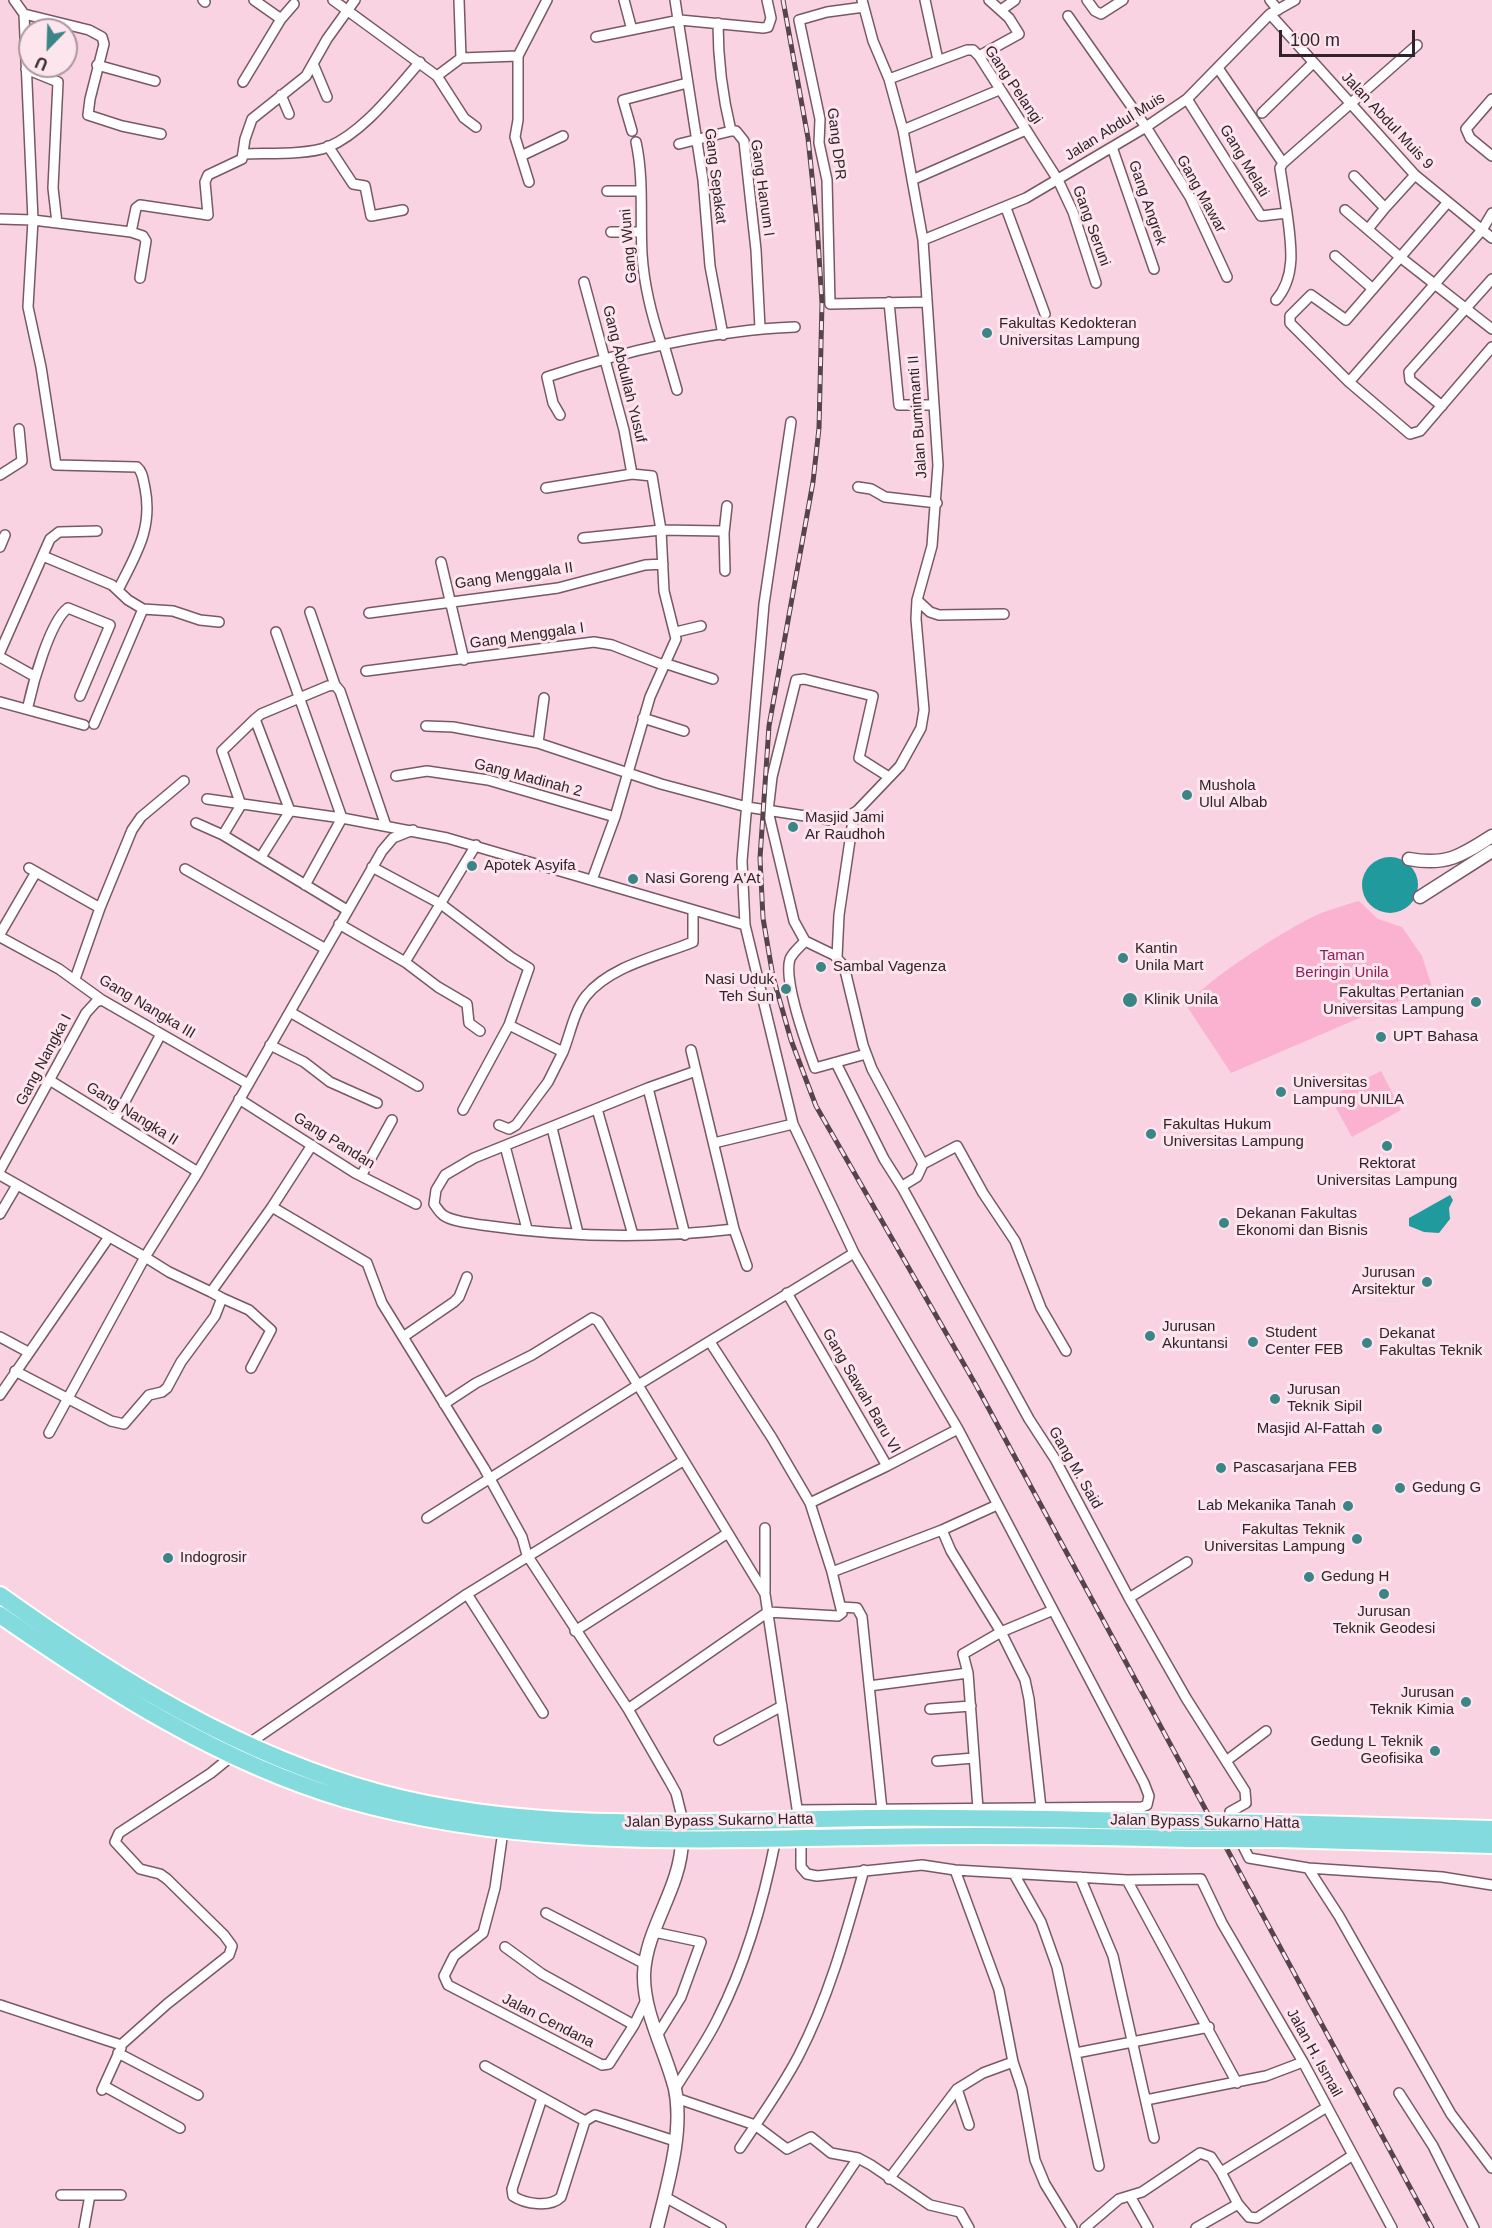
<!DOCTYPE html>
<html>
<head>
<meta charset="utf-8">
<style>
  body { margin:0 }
  #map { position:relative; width:1492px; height:2228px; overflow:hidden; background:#f9d3e2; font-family:Helvetica,sans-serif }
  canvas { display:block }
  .north { position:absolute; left:18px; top:18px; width:60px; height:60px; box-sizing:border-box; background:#fde5ee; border:2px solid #ab979f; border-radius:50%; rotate:203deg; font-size:16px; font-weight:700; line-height:24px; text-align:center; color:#312329 }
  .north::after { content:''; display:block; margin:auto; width:21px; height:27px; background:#3c8587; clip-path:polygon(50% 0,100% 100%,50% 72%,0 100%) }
  .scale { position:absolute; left:1279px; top:30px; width:136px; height:27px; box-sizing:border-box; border:3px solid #312329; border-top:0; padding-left:8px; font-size:18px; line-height:21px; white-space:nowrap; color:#312329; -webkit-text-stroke:4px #fde5ee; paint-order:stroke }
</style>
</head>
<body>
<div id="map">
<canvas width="1492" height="2228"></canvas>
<div class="north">U</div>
<div class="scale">100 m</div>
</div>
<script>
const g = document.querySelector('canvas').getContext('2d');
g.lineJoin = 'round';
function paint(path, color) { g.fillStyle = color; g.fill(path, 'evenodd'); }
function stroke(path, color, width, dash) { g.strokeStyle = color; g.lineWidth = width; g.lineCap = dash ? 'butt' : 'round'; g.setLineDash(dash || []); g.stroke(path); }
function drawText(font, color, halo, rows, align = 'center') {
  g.font = font + ' Helvetica,sans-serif'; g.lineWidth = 6; g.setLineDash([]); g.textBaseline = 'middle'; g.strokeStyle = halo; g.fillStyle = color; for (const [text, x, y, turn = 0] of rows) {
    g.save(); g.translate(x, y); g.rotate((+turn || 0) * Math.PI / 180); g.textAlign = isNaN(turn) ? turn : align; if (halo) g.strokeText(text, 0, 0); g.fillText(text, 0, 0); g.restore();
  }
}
paint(new Path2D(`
  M1359,901L1378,919L1402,927L1422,956L1432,987L1231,1073L1188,1008C1189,989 1298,922 1319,914C1331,909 1345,905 1359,901Z
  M1381,1071L1401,1110L1352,1137L1330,1097Z`), '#fbb1d0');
paint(new Path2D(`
  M1362 885a28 28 0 1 1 56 0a28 28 0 1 1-56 0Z
  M1450,1195L1453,1200L1449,1208L1450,1219L1439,1233L1424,1232L1409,1226V1218Z`), '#219a9d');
const minor = new Path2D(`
  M14,0L24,14L89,30L102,37L104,44L90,99L88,115L122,126L161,134
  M203,0L205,2
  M254,0L281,19
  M333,0L437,76L461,58L459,0
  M624,0L632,30
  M675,0L703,180L710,266L723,335
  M925,0L938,60
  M1087,0L1095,11L1101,14L1123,0
  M1270,0L1278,10
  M864,7L827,12L799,20L820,119L819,143L827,180L830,304L926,302
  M1001,10L1015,0
  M24,14L33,220L28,307L41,367L56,465L137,467C143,472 143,480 145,488C153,529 136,554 118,590
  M1270,14L1415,175L1492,238
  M1068,16L1146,127L1190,197L1227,277
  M718,23C718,61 722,94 731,131H736L744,141L756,250L760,328
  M596,37L680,20L763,28L768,27L771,18L767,0
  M518,56V120L515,137L529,182
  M979,56L1019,34L1009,18L989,0
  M461,58L518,56L547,0
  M97,65L155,81
  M314,66L327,97
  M1218,68L1283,163
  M26,69L58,82L53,188L57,223
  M437,76L464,118L476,127
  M889,79L967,50H973L979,56L1058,180L1073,212L1096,283
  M243,82L281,19L294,4
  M281,95L289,114
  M1187,99L1261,216L1287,213L1280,168L1283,163L1417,45
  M1492,99L1466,129L1470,138L1492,156
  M1262,113L1312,64
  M903,130L999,90
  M632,131L623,100L687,83
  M636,142C644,178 640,217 642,254C644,285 652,317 662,346
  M679,144L731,131
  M328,146L353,184L365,186L371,216L403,210
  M1112,147L1154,269
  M245,154C269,153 306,155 328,147C364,132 395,90 420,62
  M521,156L563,136
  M1354,176L1385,208L1415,175
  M912,180L1026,130
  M607,191H640
  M1448,202L1346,320L1311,295L1290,316V323L1349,382L1410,434L1420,431L1492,347
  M1006,208L1045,314
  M1345,210L1400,257L1492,329
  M0,219L33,220L131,232L136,208L140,205L208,215L205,182L208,175L242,159L245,139L252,119L306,76L327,39L355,0
  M1368,229L1385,208
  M131,232L143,236L146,241L140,278
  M611,232H641
  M923,240L1026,198L1146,127L1187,99L1270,14L1295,0
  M1335,256L1373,289
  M584,282L624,430L632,474
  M1276,300C1297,276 1291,243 1287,213
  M889,302L899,405H933
  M664,345L677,390
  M1349,382L1482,230L1492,213
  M1442,406L1410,380L1409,372L1492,279
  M560,415L553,403L547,377C623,351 714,330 795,327
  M791,422L764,604L742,861L745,925L793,1124L854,1253L958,1429L1144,1783L1149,1796L1147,1805L1142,1807L797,1810
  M0,475L22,461L19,429
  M858,487L871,489L885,497L937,503
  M546,488L632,474L652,476L661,530L664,591L676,639L650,697L615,817L592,880
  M724,533L727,506
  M583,538L661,530L721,531L724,533L725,571
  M0,547L5,535
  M43,556L112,585L128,600L143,609L173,611L200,620L219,622
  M441,562L464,660
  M917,600L930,612L939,615L1004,614
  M310,612L335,685
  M369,613L558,588L645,565L663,564
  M276,632L342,818L305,885
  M676,632L701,626
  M0,652L50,539L59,532L97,531
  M0,657L34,676
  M664,663L713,679
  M366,671L594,642L612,645L663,665
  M0,702L84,725
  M28,706C33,683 50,621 68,608L110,625L80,696
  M643,718L684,731
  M255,719L222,751L241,805L223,835L347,910
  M94,724L143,609
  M426,726L453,727L538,743L661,784L747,807L831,820L845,818L857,811L900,766L921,728L924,710L916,619L917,600L932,546L938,465L923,240L903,130L889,79L873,41L862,0
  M538,743L544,698
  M396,776L427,771L488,780L615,817
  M889,777L859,758L873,696L804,679L796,680L772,777L768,811L794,921L805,941L834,955L844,966L863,1045L872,1069L923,1164
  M207,799L342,818L447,838L745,925
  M196,823L223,835
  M476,845L405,962L438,987L467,1004L469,1023L480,1031
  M261,857L290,811L255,719L261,714L328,686L335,685L340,691L386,826
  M372,867L441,904L511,957L529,968L509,1025L563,1052C570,1035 574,1011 586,996C610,966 659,956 693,942V911
  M29,868L100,908L75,979
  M185,869L324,948
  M100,908L132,830L141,817L184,781
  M339,924L405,962
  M0,934L36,872
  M0,937L59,969L102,1000L248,1084
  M805,941C800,947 793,952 790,959C783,981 807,1046 815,1068L866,1054
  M837,957L839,915L854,813
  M290,1012L418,1086
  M270,1045L304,1062L330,1082L377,1103
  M691,1050L734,1229L747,1266
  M836,1063L884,1159L903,1189
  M696,1071L648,1088L474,1158L445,1175L436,1190L434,1204C437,1208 439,1212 443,1215C453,1222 470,1223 482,1225C565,1237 651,1239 734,1229
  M51,1081L198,1172
  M648,1088L685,1235
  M239,1099L355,1173L416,1204
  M597,1109L633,1235
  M463,1110L509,1025
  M115,1120L161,1034
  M499,1125L509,1129L516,1125L548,1082L563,1052
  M552,1128L578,1233
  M714,1143L793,1124
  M505,1146L527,1229
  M0,1170L86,1013L96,1002L102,1000
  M0,1175L145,1257L198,1172L382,851L393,838L413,830
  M361,1176L392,1120
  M272,1207L367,1263L382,1303L484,1468L522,1537L527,1555L628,1709L670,1782L676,1793L683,1821
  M0,1214L17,1185
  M787,1293L887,1466L958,1429
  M222,1298L249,1310L271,1330L251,1368
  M0,1337L28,1352
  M403,1337L454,1302L459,1297L467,1277
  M710,1342L772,1438L810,1503
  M1066,1351L1041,1308L1015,1241L983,1193L957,1146L923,1164L917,1177L904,1185L903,1189L1029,1419L1055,1459L1129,1598L1186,1698L1245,1791L1246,1803L1230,1812L1233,1826
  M15,1371L111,1421L124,1424L149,1395L162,1392L167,1388L181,1362L215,1316L222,1298L211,1292
  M0,1395L109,1237
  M49,1433L145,1257L169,1272L211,1292L272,1207L312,1145
  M427,1518L638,1385L598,1321L592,1318L532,1355L476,1383L444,1404
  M765,1528V1591
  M942,1530L951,1551L1001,1632L1025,1680L1029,1699L1041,1808
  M832,1572L810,1503L887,1466
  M467,1594L543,1713
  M1129,1598L1187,1562
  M841,1607L857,1608L862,1617L882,1810
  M575,1631L728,1533
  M869,1686L968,1673
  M628,1709L768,1612L838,1616L842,1613L832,1572L942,1530L997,1505
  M930,1709L971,1706
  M719,1740L782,1706
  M248,1744L467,1594L683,1461
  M937,1761L974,1758
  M1226,1761L1266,1731
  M978,1809L968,1673L963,1654L1001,1632L1051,1611
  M798,1815L765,1594L638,1385L854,1253
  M503,1831L495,1888L483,1933L454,1956L444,1976L448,1985L602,2065L609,2064L634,2025L647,1998
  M801,1838V1867L807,1874L817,1876L922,1865L955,1870L1127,1880L1201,1879L1222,1923L1303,2062L1392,2228
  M1239,1838L1249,1858L1308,1868L1339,1916L1451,2114L1492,2168
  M1308,1868L1442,1877L1492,1885
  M955,1870L999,1990L1013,2062L1022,2089L1035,2160L1045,2184L1072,2228
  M1014,1874L1041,1922L1057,1967L1099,2166
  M1080,1877L1113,1956L1154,2138
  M1127,1880L1237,2083
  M546,1913L645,1964
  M654,1932L701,1942L681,1997L658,2034
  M505,1947L542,1974L634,2025
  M0,2005L121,2045L167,2004L229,1955L232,1946L224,1935L167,1879L160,1874L140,1869L115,1842L119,1833L211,1773L233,1755
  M118,2053L198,2095
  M1076,2053L1209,2027
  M485,2066L585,2121
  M104,2086L180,2128
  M675,2089C689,2066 706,2043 718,2018C746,1963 764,1899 776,1838
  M957,2089L969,2125
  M102,2090L121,2048
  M1399,2093L1433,2146L1474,2228
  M542,2098L512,2189L513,2196C525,2204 550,2208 561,2197L585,2121L595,2115L675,2141
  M676,2098L755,2125L787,2149L811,2137L831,2153L858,2158L871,2165L930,2205L960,2212L969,2228
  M1146,2100L1266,2076L1303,2062
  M740,2148C760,2118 782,2088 799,2055C829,1997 846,1934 864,1870
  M889,2179L957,2089L983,2073L1013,2062
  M61,2195H90
  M1130,2196L1148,2228
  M665,2197L721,2228
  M1238,2204L1249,2217L1257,2218L1353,2155
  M84,2228L90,2195H121
  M811,2228L858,2158
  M1085,2228L1119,2199L1142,2192L1200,2153L1211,2157L1221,2172
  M1196,2228L1238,2204L1221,2172L1327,2107`);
const tertiary = new Path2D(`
  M1409,859C1446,866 1461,856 1492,836
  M1420,897L1492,851
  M657,2228C667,2186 684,2132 675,2089C666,2052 643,2013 644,1974C646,1927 681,1889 682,1840`);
const trunk = new Path2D(`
  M0,1595C117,1679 240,1755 380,1793C540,1836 708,1820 872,1818C978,1817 1084,1820 1191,1822
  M0,1615C107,1689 219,1762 345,1799C514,1848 691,1840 866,1837C974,1835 1082,1836 1190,1839
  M1276,1823L1492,1829
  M1277,1839L1492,1845`);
stroke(minor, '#795866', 12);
stroke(tertiary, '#795866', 15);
stroke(trunk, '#fff', 20);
stroke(minor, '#fff', 9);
stroke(tertiary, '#fff', 12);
stroke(trunk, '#84dbde', 16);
const rail = new Path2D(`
  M783,0L808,138L817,224L822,303L819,428L813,482L769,726L760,858L763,918L773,977L791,1040L816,1106L977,1387L1432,2228`);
stroke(rail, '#56444b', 5);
stroke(rail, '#fde5ee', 3, [9]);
const trunkBridge = new Path2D(`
  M1191,1822L1276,1823
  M1190,1839H1277`);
stroke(trunkBridge, '#fff', 20, []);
stroke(trunkBridge, '#84dbde', 16);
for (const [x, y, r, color] of [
  [987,333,6,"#3c8587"],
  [1187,795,6,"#3c8587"],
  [793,827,6,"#3c8587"],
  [472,866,6,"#3c8587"],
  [633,879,6,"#3c8587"],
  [1123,958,6,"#3c8587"],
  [821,967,6,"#3c8587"],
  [786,989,6,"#3c8587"],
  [1130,1000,8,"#3c8587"],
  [1476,1002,6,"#3c8587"],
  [1381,1037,6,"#3c8587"],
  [1281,1092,6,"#3c8587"],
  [1151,1134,6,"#3c8587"],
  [1387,1146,6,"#3c8587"],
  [1224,1223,6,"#3c8587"],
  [1427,1282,6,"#3c8587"],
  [1150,1336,6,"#3c8587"],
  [1253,1342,6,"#3c8587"],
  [1367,1343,6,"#3c8587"],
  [1275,1399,6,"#3c8587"],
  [1377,1429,6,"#3c8587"],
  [1221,1468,6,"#3c8587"],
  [1400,1488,6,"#3c8587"],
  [1348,1506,6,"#3c8587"],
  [1357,1539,6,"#3c8587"],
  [168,1558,6,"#3c8587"],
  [1309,1577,6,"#3c8587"],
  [1384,1594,6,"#3c8587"],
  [1466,1702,6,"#3c8587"],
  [1435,1751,6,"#3c8587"]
]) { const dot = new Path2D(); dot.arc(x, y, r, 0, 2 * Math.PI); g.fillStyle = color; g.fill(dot); stroke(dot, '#fde5ee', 2); }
drawText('15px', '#312329', '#fde5ee', [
  ["Gang Pelangi",1013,85,56],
  ["Jalan Abdul Muis 9",1387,121,47],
  ["Jalan Abdul Muis",1115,127,-32],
  ["Gang DPR",836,144,83],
  ["Gang Melati",1244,161,59],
  ["Gang Sepakat",715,176,83],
  ["Gang Hanum I",762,188,82],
  ["Gang Mawar",1201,194,61],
  ["Gang Angrek",1147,203,71],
  ["Gang Seruni",1091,226,70],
  ["Gang Wuni",629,246,-95],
  ["Gang Abdullah Yusuf",624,374,76],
  ["Jalan Bumimanti II",918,417,-94],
  ["Gang Menggala II",514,576,-8],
  ["Gang Menggala I",527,636,-8],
  ["Gang Madinah 2",528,778,15],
  ["Gang Nangka III",147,1007,31],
  ["Gang Nangka I",44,1060,-62],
  ["Gang Nangka II",132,1114,32],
  ["Gang Pandan",334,1141,32],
  ["Gang Sawah Baru VI",861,1391,60],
  ["Gang M. Said",1075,1468,60],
  ["Jalan Bypass Sukarno Hatta",719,1821,-1],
  ["Jalan Bypass Sukarno Hatta",1205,1822,1],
  ["Jalan Cendana",548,2021,27],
  ["Jalan H. Ismail",1314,2053,61]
]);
drawText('15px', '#312329', '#fde5ee', [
  ["Fakultas Kedokteran",999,324],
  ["Universitas Lampung",999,341],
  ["Mushola",1199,786],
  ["Ulul Albab",1199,803],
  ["Masjid Jami",805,818],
  ["Ar Raudhoh",805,835],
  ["Apotek Asyifa",484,866],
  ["Nasi Goreng A'At",645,879],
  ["Kantin",1135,949],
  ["Unila Mart",1135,966],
  ["Sambal Vagenza",833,967],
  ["Nasi Uduk",774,980,"right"],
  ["Teh Sun",774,997,"right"],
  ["Fakultas Pertanian",1464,993,"right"],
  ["Universitas Lampung",1464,1010,"right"],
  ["Klinik Unila",1144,1000],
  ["UPT Bahasa",1393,1037],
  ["Universitas",1293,1083],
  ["Lampung UNILA",1293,1100],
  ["Fakultas Hukum",1163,1125],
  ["Universitas Lampung",1163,1142],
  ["Rektorat",1387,1164,"center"],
  ["Universitas Lampung",1387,1181,"center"],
  ["Dekanan Fakultas",1236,1214],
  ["Ekonomi dan Bisnis",1236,1231],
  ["Jurusan",1415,1273,"right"],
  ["Arsitektur",1415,1290,"right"],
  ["Jurusan",1162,1327],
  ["Akuntansi",1162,1344],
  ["Student",1265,1333],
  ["Center FEB",1265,1350],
  ["Dekanat",1379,1334],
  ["Fakultas Teknik",1379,1351],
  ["Jurusan",1287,1390],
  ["Teknik Sipil",1287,1407],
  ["Masjid Al-Fattah",1365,1429,"right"],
  ["Pascasarjana FEB",1233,1468],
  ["Gedung G",1412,1488],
  ["Lab Mekanika Tanah",1336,1506,"right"],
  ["Fakultas Teknik",1345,1530,"right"],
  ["Universitas Lampung",1345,1547,"right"],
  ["Indogrosir",180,1558],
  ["Gedung H",1321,1577],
  ["Jurusan",1384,1612,"center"],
  ["Teknik Geodesi",1384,1629,"center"],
  ["Jurusan",1454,1693,"right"],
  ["Teknik Kimia",1454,1710,"right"],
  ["Gedung L Teknik",1423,1742,"right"],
  ["Geofisika",1423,1759,"right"]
], 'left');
drawText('15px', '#8d205b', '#fde5ee', [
  ["Taman",1342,956],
  ["Beringin Unila",1342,973]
]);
</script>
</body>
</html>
